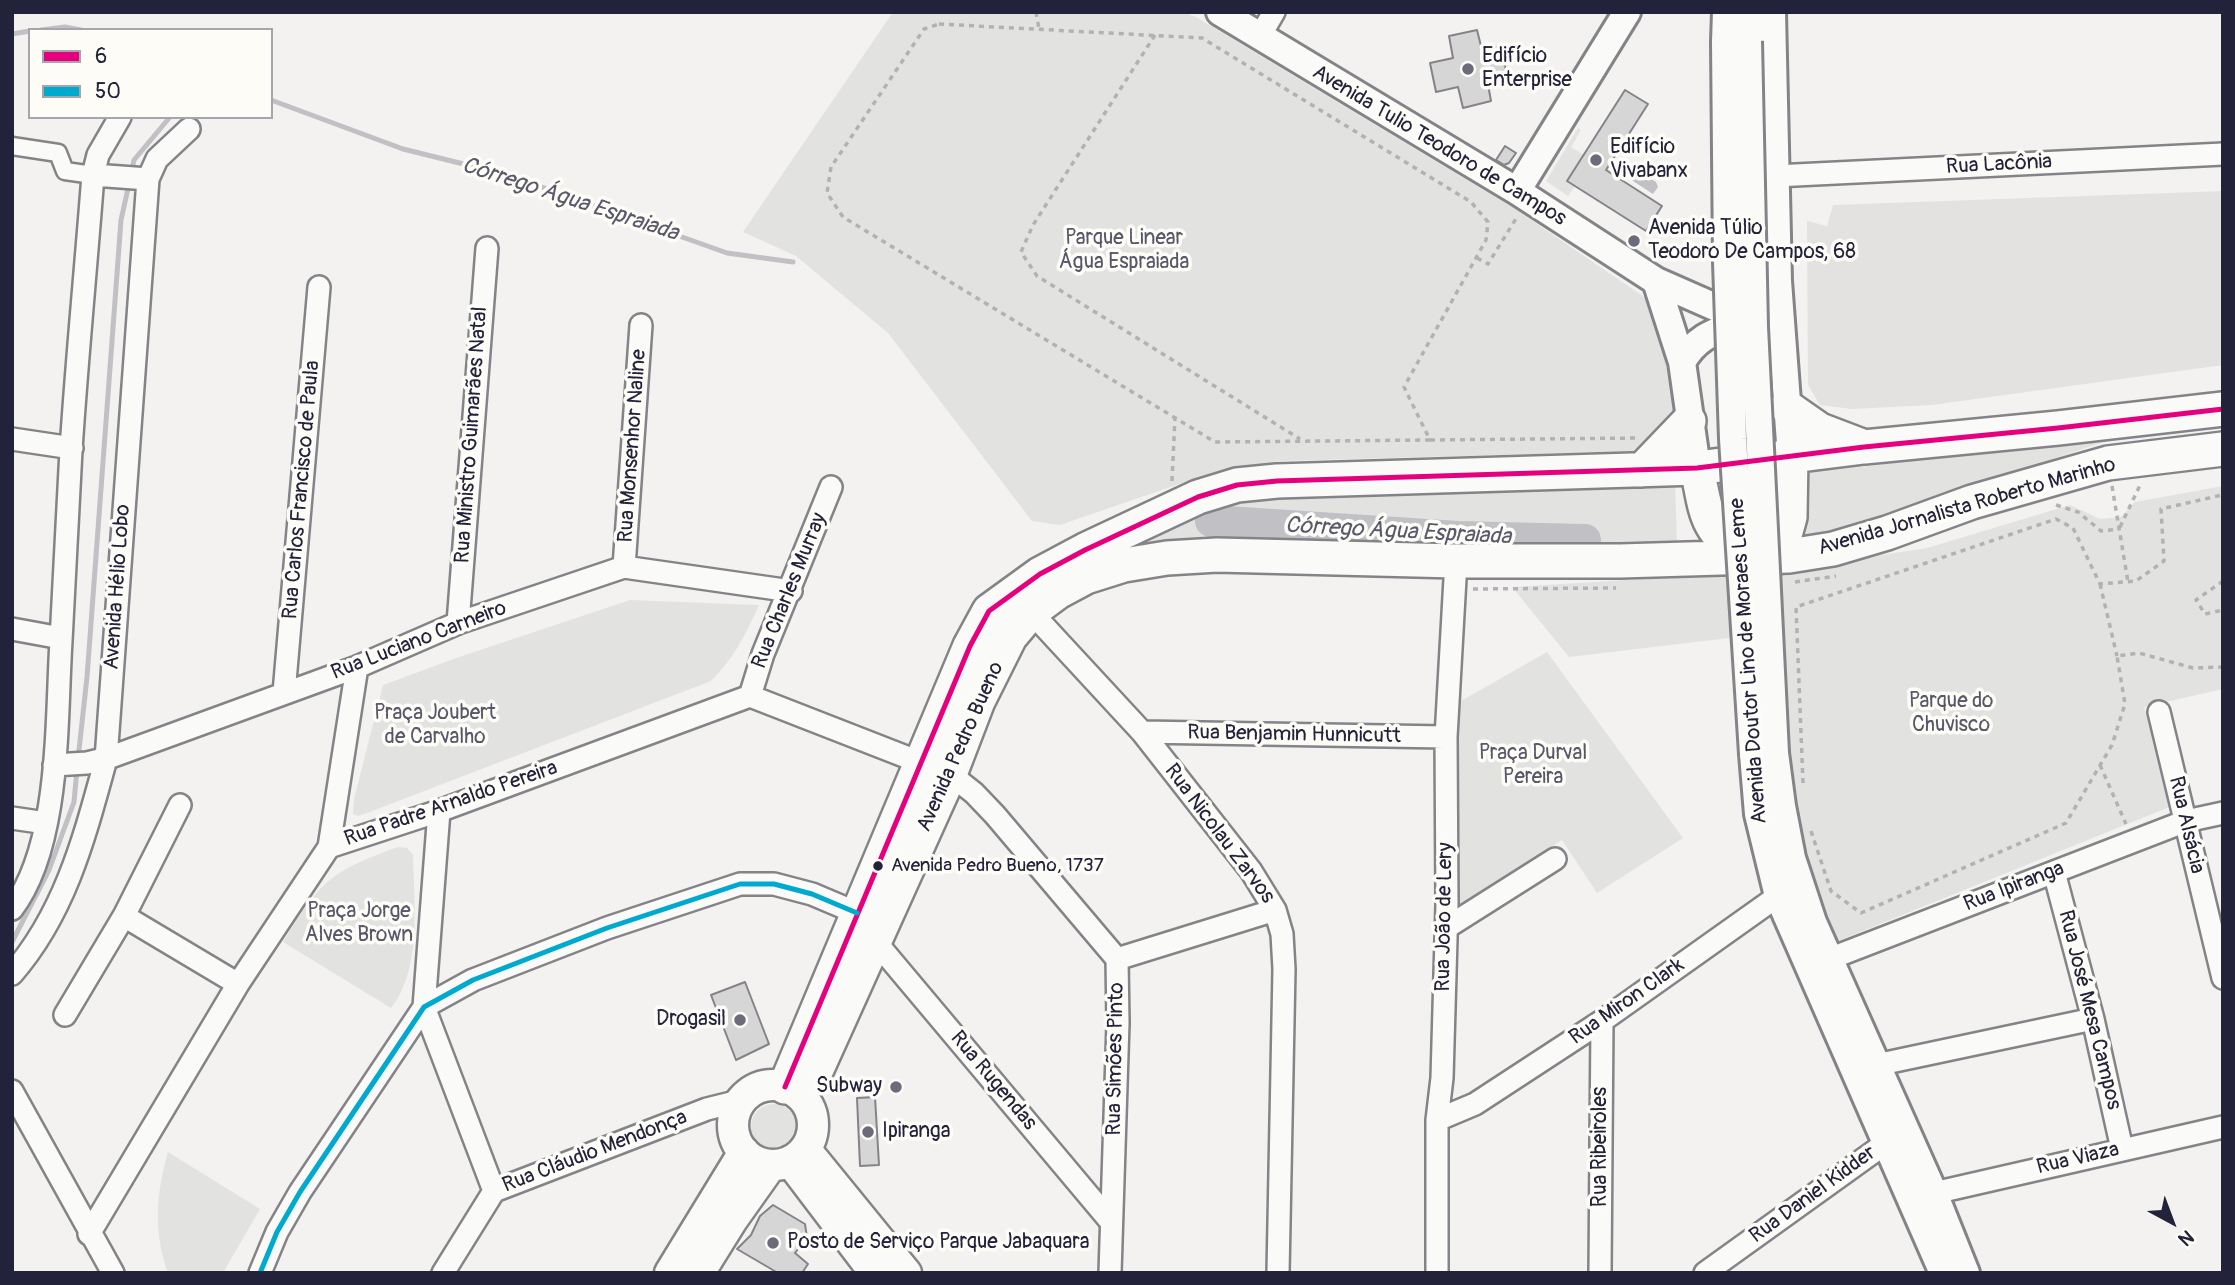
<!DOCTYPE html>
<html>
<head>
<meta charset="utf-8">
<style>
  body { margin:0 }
  #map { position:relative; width:2235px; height:1285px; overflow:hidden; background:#f3f2f0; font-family:Pangolin,sans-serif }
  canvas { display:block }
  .frame { position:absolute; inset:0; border:14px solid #22223b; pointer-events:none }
  .legend { position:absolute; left:28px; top:28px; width:245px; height:91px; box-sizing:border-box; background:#fdfcf7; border:2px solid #a5a5ac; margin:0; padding:9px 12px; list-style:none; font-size:21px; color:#22223b }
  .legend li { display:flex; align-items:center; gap:14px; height:35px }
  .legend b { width:35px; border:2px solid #a5a5ac }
  .north { position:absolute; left:2137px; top:1187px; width:70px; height:70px; -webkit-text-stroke:5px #fdfcf7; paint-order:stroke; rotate:139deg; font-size:19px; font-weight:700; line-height:28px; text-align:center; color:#22223b }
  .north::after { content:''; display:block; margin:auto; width:24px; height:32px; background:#22223b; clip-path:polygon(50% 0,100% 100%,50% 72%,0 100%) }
</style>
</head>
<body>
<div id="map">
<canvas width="2235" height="1285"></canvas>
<div class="frame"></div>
<ul class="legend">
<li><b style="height:9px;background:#e5007d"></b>6</li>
<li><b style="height:9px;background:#00a9ce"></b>50</li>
</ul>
<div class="north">N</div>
</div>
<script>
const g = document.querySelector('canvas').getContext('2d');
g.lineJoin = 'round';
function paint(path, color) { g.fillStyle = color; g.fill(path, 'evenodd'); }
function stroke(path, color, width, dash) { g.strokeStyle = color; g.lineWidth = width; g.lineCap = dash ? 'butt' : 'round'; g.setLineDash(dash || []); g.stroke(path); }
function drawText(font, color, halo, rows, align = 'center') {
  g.font = font + ' Pangolin,sans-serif'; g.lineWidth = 7; g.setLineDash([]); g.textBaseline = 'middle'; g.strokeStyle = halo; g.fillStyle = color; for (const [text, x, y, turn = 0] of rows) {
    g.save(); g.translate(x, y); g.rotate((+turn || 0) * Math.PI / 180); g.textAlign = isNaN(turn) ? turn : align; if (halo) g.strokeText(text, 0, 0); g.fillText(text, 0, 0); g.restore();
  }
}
paint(new Path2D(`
  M2223,191V365L1932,405L1852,409L1820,405L1808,385L1807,221L1827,226L1833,205Z`), '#e3e2e1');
paint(new Path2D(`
  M893,12H1183L1196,17L1515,209L1656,305L1675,418L1647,451L1280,461L1214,472L1060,525L1032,521L888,333L796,256L743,232Z
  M1578,128L1581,130L1571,147L1584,155L1575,186L1568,196L1546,181Z
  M2223,424L2110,440L1959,490L1838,534L1803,538L1801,532V474Z
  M1675,480L1677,544L1585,553L1583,529C1459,532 1337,520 1213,510L1210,532L1249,534L1253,541L1110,546L1198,511L1255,496Z
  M2223,486V689L2144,707L2172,806L1833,943L1786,806L1780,632L1569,657L1512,587L1774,571L1927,548L2070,505L2100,519L2121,517L2135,502Z
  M630,600L759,605C746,634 734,658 711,681L367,813L358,816L353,814L354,799L383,685L462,656Z
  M1547,652L1683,838L1597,893L1562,840L1458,908L1454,705Z
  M398,847L407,848L413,855C414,903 422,969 391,1008L283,942C320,881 331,871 398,847Z
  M751 1127a23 23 0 1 1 46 0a23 23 0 1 1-46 0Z
  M168,1152L260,1209L223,1273H168C153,1231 156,1194 168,1152Z`), '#e2e2e1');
paint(new Path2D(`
  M1636,170L1656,182L1658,187L1653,194L1630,179Z`), '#c1c1c5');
stroke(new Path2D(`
  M41,30L65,27L81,30
  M12,34L30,31
  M271,100L403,149L508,175L727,253L793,262
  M131,174L134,160L170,117
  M78,759L87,677L121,220L129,184
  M12,942L49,870L74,802L77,769`), '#c1c1c5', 5);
stroke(new Path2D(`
  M1211,521L1458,537L1585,540`), '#c1c1c5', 32);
const building = new Path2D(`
  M1477,30L1482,50L1501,46L1507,75L1487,79L1491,101L1463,108L1458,87L1436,92L1430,63L1453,58L1449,36Z
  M1625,90L1648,104L1606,170L1662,206L1646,231L1567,181Z
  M1505,146L1516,153L1509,163L1504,165L1496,160Z
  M745,982L769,1044L736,1060L711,995Z
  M875,1097L879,1165L860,1166L857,1098Z
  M773,1205L805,1224L807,1238L795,1253L808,1264L802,1273H778L737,1249L751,1235L760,1216Z`);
paint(building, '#d7d6d6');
stroke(building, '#848488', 2);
const pedestrian = new Path2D(`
  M12,146L58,153L65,171L93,175`);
const minor = new Path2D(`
  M1260,36L1274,12
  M93,175L148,179
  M1775,176L2223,154
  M12,439L72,448
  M624,567L641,325
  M1031,612L1142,732L1251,871L1275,910L1282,934L1284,969L1278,1273
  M458,623L487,248
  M12,629L61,638
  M284,693L319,287
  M750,696L763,654L831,487
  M2159,712L2223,978
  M1142,732L1446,737
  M54,765L87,763L108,758L357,667L458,623L624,567L791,591
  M439,811L424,1007L494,1191
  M12,818L46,823
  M329,847L357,667
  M2054,872L2093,1019L2122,1149
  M12,909C61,845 56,719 61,641C64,577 68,514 71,450C77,358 86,267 93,175L98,155L120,117
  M124,916L238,984
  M1446,928L1555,859
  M875,941L1111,1222
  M1117,959L1275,910
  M1816,964L2186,821L2223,813
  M12,974C66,912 85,835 106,759L148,179L157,159L189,129
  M65,1015L124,916L180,805
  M1876,1065L2093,1019
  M12,1091L113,1273
  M1437,1120L1475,1104L1602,1021L1778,896
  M1934,1193L2223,1127
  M89,1234L238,984L329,847L439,811L750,696L950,774L974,793L995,815L1117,959L1118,1023L1110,1273
  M260,1273L277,1232L300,1192L424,1007L473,980L607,928L740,884H774L812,894L857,913
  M443,1273L494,1191L707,1109L743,1100
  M1437,1273V1120L1442,1078L1447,904L1446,737L1456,561
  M1600,1273L1602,1021
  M1705,1273L1886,1143`);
const tertiary = new Path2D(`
  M1220,12L1517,191L1656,281L1781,336
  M1772,12L1778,281L1791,456
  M1748,41L1750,12
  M1725,42L1726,12
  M1517,191L1627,12
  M1656,281L1682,362L1697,468
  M1682,362C1698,335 1715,332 1743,321
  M1775,753L1782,806L1792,858L1813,922L1934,1193L1966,1273
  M1753,754L1758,814L1778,896L1943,1273`);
const secondary = new Path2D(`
  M733 1125a40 40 0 1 1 80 0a40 40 0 1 1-80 0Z
  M805,1149L906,1273
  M790,1161L875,1273
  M670,1273L744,1152
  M699,1273L732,1220L771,1165`);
const primary = new Path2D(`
  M1787,407L1820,430L1862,446
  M1697,468C1707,516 1704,527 1744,558
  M1642,470L1689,421
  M1779,557L1790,517L1791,456
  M812,1080L950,774L978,701L1010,637L1031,612L1058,592L1086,577L1124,565L1167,558L1217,555L1456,561H1620L1789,556L1833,549L1887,533L1972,502L2108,463L2223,449
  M785,1087L970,646L989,611L1040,574L1085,550L1198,497L1237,485L1277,481L1697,468L1864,447L2058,428L2223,409`);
stroke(pedestrian, '#848488', 21);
stroke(minor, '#848488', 26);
stroke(tertiary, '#848488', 32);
stroke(secondary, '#848488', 35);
stroke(primary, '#848488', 38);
stroke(new Path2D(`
  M1036,12L1039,29
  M939,24L1202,38L1471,202L1488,222L1486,240L1404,387L1430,440L1215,442L843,217L827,193L831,167L924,29Z
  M1155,35L1033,225L1021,252L1037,276L1300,439
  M1477,258L1488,264L1517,217
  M1430,440L1638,438
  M1172,481L1175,417
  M2112,486L2128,582
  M2056,505L2078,512L2101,531L2119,529
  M2120,527L2141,483
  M2223,581L2196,600L2205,614L2223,610
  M1795,582L1836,576
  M2100,584L2117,656
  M1473,589L1616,588
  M2100,765L2126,824
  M1803,783L1796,607L2056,519L2073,528L2100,584L2136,581L2164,561L2161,509L2222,495L2223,498
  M1811,831L1831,891L1861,913L2066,823L2112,745L2125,704L2117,656L2139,653L2193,668L2223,667
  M797,1107L803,1112L804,1128`), '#b2b2b4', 3.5, [5, 5]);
stroke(pedestrian, '#fafaf8', 16);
stroke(minor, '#fafaf8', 21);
stroke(tertiary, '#fafaf8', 26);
stroke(secondary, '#fafaf8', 30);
stroke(primary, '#fafaf8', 33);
const tertiaryBridge = new Path2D(`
  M1748,41L1754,327L1775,753
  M1725,42L1727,262L1733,439L1753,754`);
stroke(tertiaryBridge, '#848488', 32, []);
stroke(tertiaryBridge, '#fafaf8', 26);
stroke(new Path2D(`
  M785,1087L970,646L989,611L1040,574L1085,550L1198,497L1237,485L1277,481L1697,468L1864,447L2058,428L2223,409`), '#e5007d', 5);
stroke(new Path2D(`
  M260,1273L277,1232L300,1192L424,1007L473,980L607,928L740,884H774L812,894L857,913`), '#00a9ce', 5);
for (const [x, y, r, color] of [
  [1468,69,7,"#6b6b7a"],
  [1596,160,7,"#6b6b7a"],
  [1634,241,7,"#6b6b7a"],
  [878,866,6,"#22223b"],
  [740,1020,7,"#6b6b7a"],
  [896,1087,7,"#6b6b7a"],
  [868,1132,7,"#6b6b7a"],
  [773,1243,7,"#6b6b7a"]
]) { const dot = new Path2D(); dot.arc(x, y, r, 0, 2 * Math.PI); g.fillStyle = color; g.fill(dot); stroke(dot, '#fdfcf7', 2.5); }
drawText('19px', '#22223b', '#fdfcf7', [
  ["Avenida Pedro Bueno, 1737",891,866]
], 'left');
drawText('21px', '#22223b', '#fdfcf7', [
  ["Edifício",1482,57],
  ["Enterprise",1482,81],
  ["Edifício",1610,148],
  ["Vivabanx",1610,172],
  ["Avenida Túlio",1648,229],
  ["Teodoro De Campos, 68",1648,253],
  ["Drogasil",726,1020,"right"],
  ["Subway",882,1087,"right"],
  ["Ipiranga",882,1132],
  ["Posto de Serviço Parque Jabaquara",787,1243]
], 'left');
drawText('21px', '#22223b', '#fdfcf7', [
  ["Avenida Tulio Teodoro de Campos",1439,146,31],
  ["Rua Lacônia",1999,165,-3],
  ["Rua Ministro Guimarães Natal",472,435,-86],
  ["Rua Monsenhor Naline",633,446,-86],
  ["Rua Carlos Francisco de Paula",302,490,-85],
  ["Avenida Jornalista Roberto Marinho",1967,507,-16],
  ["Avenida Hélio Lobo",118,587,-86],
  ["Rua Charles Murray",790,591,-68],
  ["Rua Luciano Carneiro",419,641,-21],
  ["Avenida Doutor Lino de Moraes Leme",1749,661,-94],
  ["Rua Benjamin Hunnicutt",1294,735,1],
  ["Avenida Pedro Bueno",961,747,-66],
  ["Rua Padre Arnaldo Pereira",451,804,-19],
  ["Rua Alsácia",2186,825,77],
  ["Rua Nicolau Zarvos",1219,834,53],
  ["Rua Ipiranga",2014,887,-21],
  ["Rua João de Lery",1445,917,-89],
  ["Rua Miron Clark",1627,1002,-35],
  ["Rua José Mesa Campos",2089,1010,76],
  ["Rua Simões Pinto",1116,1059,-89],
  ["Rua Rugendas",993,1081,50],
  ["Rua Ribeiroles",1601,1147,-90],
  ["Rua Cláudio Mendonça",595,1152,-21],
  ["Rua Viaza",2078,1159,-13],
  ["Rua Daniel Kidder",1813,1195,-36]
]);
drawText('21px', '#585769', '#fdfcf7', [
  ["Parque Linear",1124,239],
  ["Água Espraiada",1124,263],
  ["Parque do",1951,702],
  ["Chuvisco",1951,726],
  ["Praça Joubert",435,714],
  ["de Carvalho",435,738],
  ["Praça Durval",1533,754],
  ["Pereira",1533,778],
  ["Praça Jorge",359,912],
  ["Alves Brown",359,936]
]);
drawText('italic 23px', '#59596b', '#fdfcf7', [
  ["Córrego Água Espraiada",570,200,18],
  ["Córrego Água Espraiada",1398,532,3]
]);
</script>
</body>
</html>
